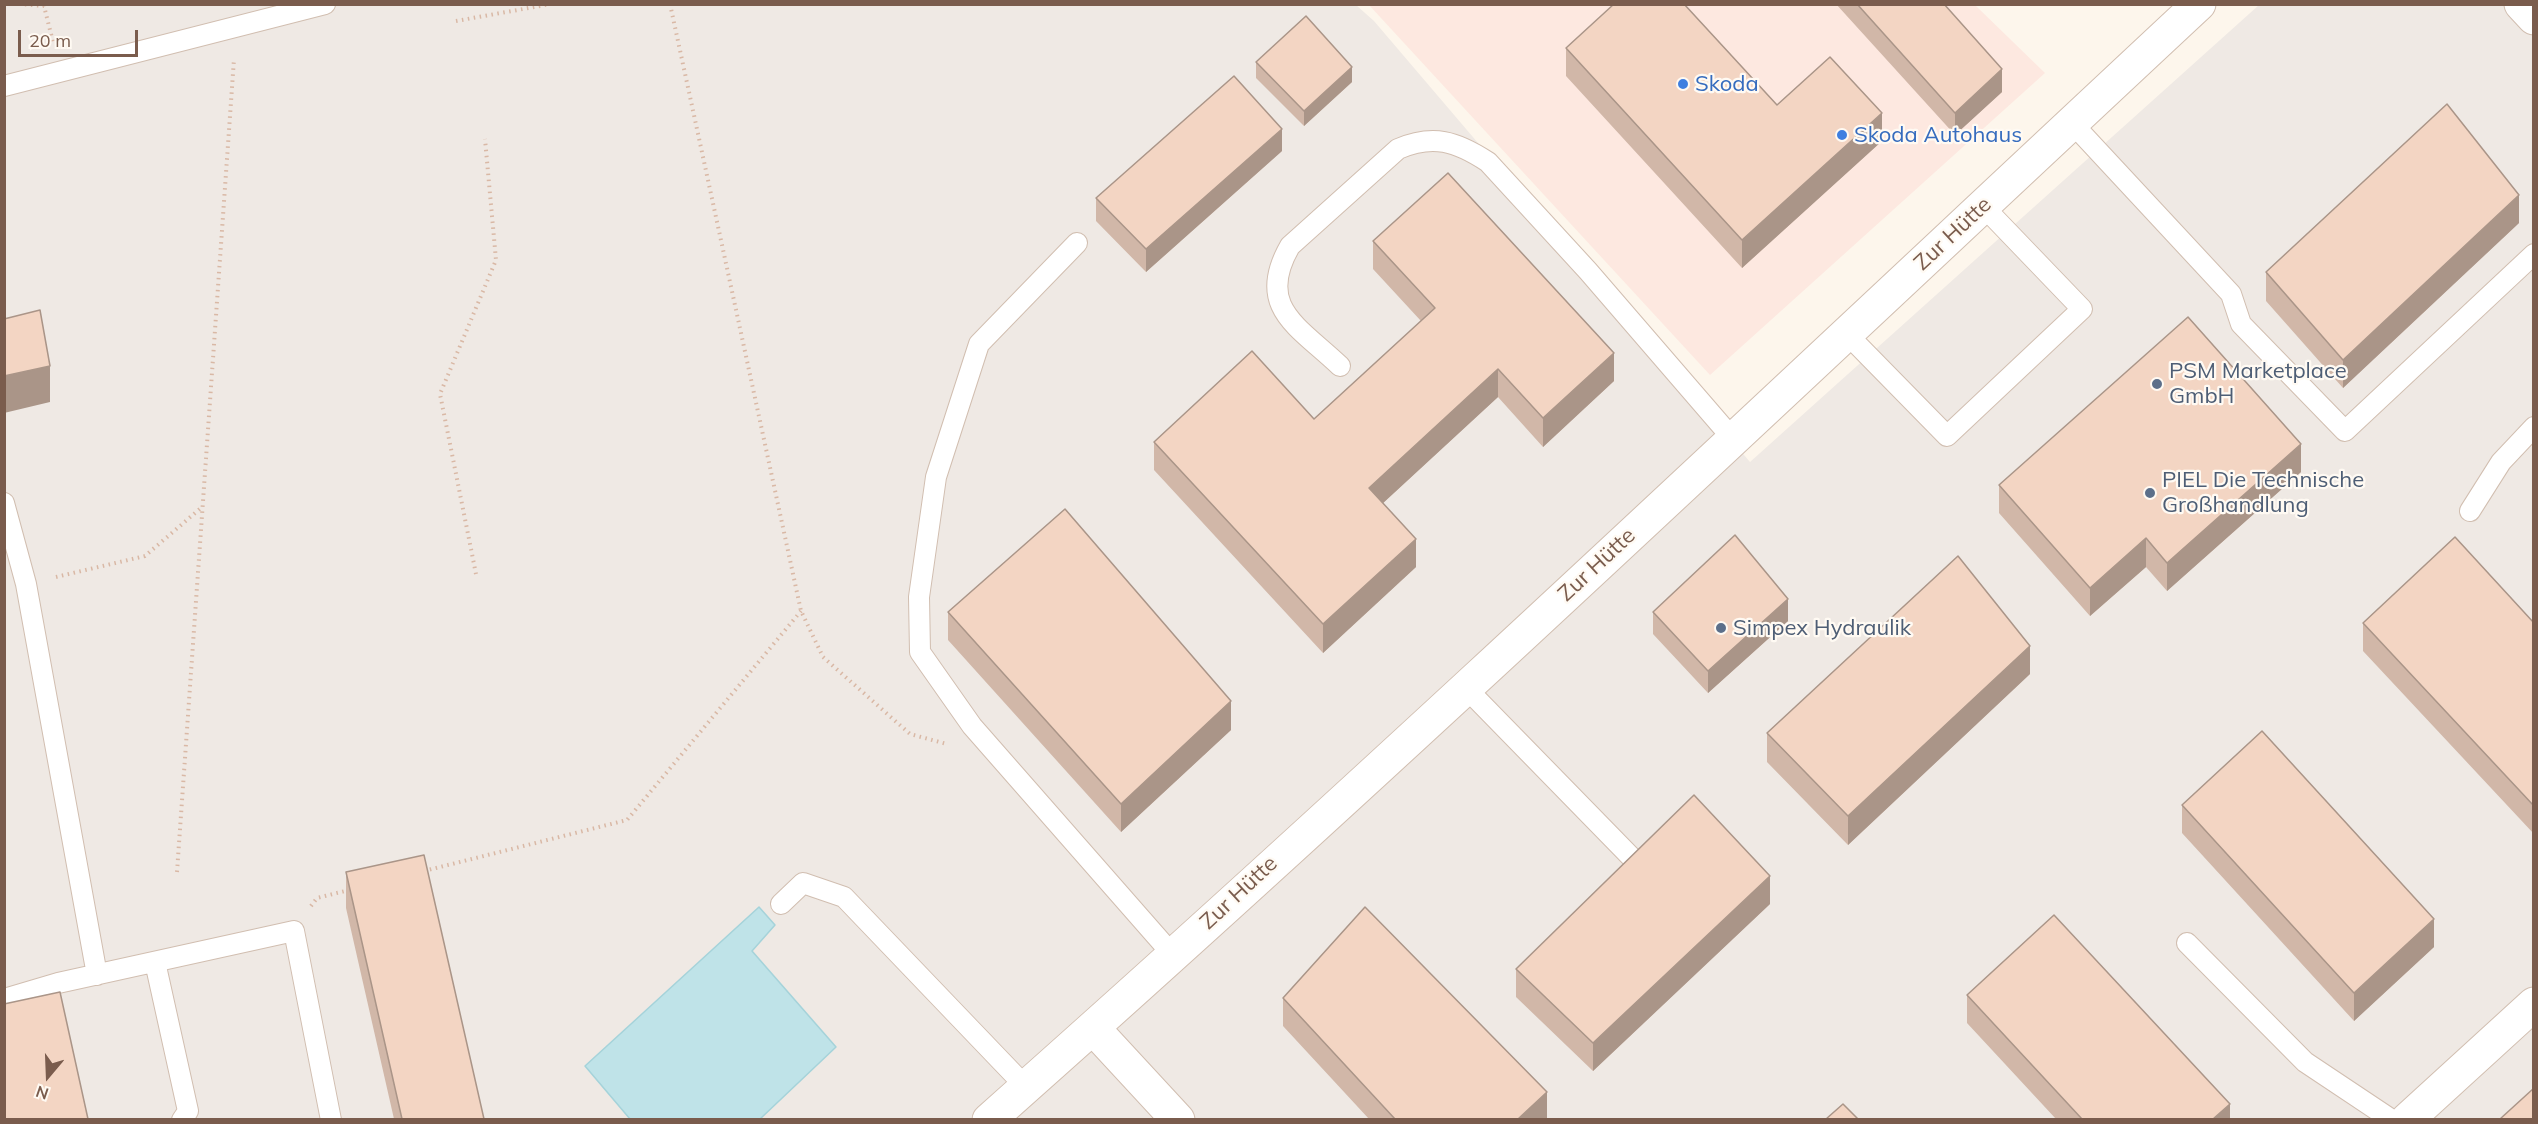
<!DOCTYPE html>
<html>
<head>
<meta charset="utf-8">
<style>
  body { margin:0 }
  #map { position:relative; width:2538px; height:1124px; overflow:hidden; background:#fdf6ec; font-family:Mulish,sans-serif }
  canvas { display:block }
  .frame { position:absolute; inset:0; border:6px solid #7a5c4d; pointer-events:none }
  .north { position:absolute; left:18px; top:1046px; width:60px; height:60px; -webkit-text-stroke:4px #fffaf3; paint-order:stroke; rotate:199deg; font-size:16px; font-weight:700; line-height:24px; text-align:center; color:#7a5c4d }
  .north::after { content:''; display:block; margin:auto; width:21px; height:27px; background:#7a5c4d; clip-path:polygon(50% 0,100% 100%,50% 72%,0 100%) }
  .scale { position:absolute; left:18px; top:30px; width:120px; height:27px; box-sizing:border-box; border:3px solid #7a5c4d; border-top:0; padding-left:8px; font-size:18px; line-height:21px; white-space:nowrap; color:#7a5c4d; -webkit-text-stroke:4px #fffaf3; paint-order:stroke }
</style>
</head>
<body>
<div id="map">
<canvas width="2538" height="1124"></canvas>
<div class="frame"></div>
<div class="north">N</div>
<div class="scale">20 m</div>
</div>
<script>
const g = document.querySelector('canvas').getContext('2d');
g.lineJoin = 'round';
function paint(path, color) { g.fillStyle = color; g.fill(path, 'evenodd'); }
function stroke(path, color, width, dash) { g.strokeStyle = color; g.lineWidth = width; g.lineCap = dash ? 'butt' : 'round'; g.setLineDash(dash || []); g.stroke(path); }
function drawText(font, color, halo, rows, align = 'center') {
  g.font = font + ' Mulish,sans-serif'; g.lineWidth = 4.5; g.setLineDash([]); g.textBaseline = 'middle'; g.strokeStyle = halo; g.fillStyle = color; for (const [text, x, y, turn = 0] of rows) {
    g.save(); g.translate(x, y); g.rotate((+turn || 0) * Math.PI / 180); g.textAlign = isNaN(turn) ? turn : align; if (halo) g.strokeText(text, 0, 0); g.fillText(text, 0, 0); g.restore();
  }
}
paint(new Path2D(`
  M1369,5H1975L2045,73L1710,375Z`), '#fde8e0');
paint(new Path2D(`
  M5,5H1356L1374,21L1750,462L2259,5H2533V1119L5,1120Z`), '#efe9e4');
const water = new Path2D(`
  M759,907L775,925L752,951L836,1047L760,1119H630L585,1066Z`);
paint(water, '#bfe3e8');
stroke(water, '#a5d3da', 1.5);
const lane = new Path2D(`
  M4,86L325,4
  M2072,123L2231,294L2241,324L2345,431L2534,254
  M1077,243L979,344L936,477L919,597L920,652L972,726L1172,954
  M1846,333L1947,436L2082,309L1983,206
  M1340,366C1298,326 1255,307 1290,246L1398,149C1433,134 1456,141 1488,162L1588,271L1733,439
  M4,503L26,584L97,975
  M2470,511L2501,462L2534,427
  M1464,686L1632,858
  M781,904L803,883L844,897L1026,1087
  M2187,943L2305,1062L2392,1120
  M155,962L188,1111L182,1120
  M4,999L58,983L294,931L331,1120`);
const street = new Path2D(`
  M2521,4L2534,18
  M1093,1028L1178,1120
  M989,1120C1400,756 1798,378 2199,4
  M2407,1120L2534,1004`);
stroke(lane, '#d1beb0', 22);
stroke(street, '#d1beb0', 35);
stroke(new Path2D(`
  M19,4L44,6L53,42
  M670,4L801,611L823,657L910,734L947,744
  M456,21L551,4
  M476,574L440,394L496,260L485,139
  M56,577L145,556L202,507
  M424,871L627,820L801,611
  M177,872L234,59
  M311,906L317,898L349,890`), '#d9b8a5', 4, [1.5, 4.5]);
stroke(lane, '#fff', 20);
stroke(street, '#fff', 33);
paint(new Path2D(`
  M1836,4H1944L2002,92L1955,135Z
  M1566,48L1777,105L1882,141L1742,268L1566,76Z
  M1256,62L1352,82L1304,126L1256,78Z
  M1282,151L1146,272L1096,221V198Z
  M2519,223L2343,388L2266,301V272Z
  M1373,241L1614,381L1543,447L1498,397L1383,503L1416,567L1323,653L1154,470V442L1314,419L1421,321L1373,269Z
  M2301,472L2167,591L2146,567L2090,616L1999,513V485Z
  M948,612L1231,730L1121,832L948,640Z
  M1653,612L1788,621L1708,693L1653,634Z
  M2363,623H2534V834L2363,651Z
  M2030,674L1848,845L1767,762V733Z
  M2182,805L2434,947L2354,1021L2182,833Z
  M346,872L484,1119H394L346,908Z
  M1770,904L1593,1071L1516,997V969Z
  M1967,995L2230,1119H2056L1967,1023Z
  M1283,998L1547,1119H1369L1283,1026Z`), '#d1b7a8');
paint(new Path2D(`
  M1352,67V82L1304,126V111Z
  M2002,69V92L1955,135V113Z
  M1882,113V141L1742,268V240Z
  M1282,129V151L1146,272V249Z
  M2519,195V223L2343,388V360Z
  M1614,353V381L1543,447V418Z
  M50,366V402L4,413V376Z
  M1498,369V397L1369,516V488Z
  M2301,444V472L2167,591V563Z
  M2146,538V567L2090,616V588Z
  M1416,539V567L1323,653V624Z
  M1788,599V621L1708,693V671Z
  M2030,646V674L1848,845V816Z
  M1231,701V730L1121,832V804Z
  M1770,876V904L1593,1071V1043Z
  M2434,919V947L2354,1021V993Z
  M1547,1092V1119H1518Z
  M2230,1104V1119H2213Z`), '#aa9588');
const building = new Path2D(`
  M1614,4H1684L1777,105L1830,57L1882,113L1742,240L1566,48Z
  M1857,4H1944L2002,69L1955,113Z
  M1306,16L1352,67L1304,111L1256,62Z
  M1234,76L1282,129L1146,249L1096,198Z
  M2447,104L2519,195L2343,360L2266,272Z
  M1448,173L1614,353L1543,418L1498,369L1369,488L1416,539L1323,624L1154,442L1252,351L1314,419L1435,308L1373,241Z
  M40,310L50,366L4,376V319Z
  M2188,317L2301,444L2167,563L2146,538L2090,588L1999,485Z
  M1065,509L1231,701L1121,804L948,612Z
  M1735,535L1788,599L1708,671L1653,612Z
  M2455,537L2534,623V806L2363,623Z
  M1958,556L2030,646L1848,816L1767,733Z
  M2262,731L2434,919L2354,993L2182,805Z
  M1694,795L1770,876L1593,1043L1516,969Z
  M424,855L484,1119H402L346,872Z
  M1365,907L1547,1092L1518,1119H1395L1283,998Z
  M2054,915L2230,1104L2213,1119H2082L1967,995Z
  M60,992L88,1119H4V1004Z
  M2534,1088V1119H2500Z
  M1843,1104L1858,1119H1826Z`);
paint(building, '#f3d5c3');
stroke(building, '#aa9588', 1.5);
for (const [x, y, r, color] of [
  [1683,84,6,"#3f7fe0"],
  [1842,135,6,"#3f7fe0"],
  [2157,384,6,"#5c6f8a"],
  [2150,493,6,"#5c6f8a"],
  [1721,628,6,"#5c6f8a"]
]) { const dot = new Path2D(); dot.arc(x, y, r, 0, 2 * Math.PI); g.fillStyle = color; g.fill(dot); stroke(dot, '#fffaf3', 2); }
drawText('22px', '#366cbe', '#fffaf3', [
  ["Skoda",1695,84],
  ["Skoda Autohaus",1854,135]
], 'left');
drawText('22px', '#7a5c4d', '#fffaf3', [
  ["Zur Hütte",1953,234,-43],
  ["Zur Hütte",1597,565,-43],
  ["Zur Hütte",1239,893,-43]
]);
drawText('22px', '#4e5e75', '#fffaf3', [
  ["PSM Marketplace",2169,371],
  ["GmbH",2169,396],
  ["PIEL Die Technische",2162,480],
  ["Großhandlung",2162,505],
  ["Simpex Hydraulik",1733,628]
], 'left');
</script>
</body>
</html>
